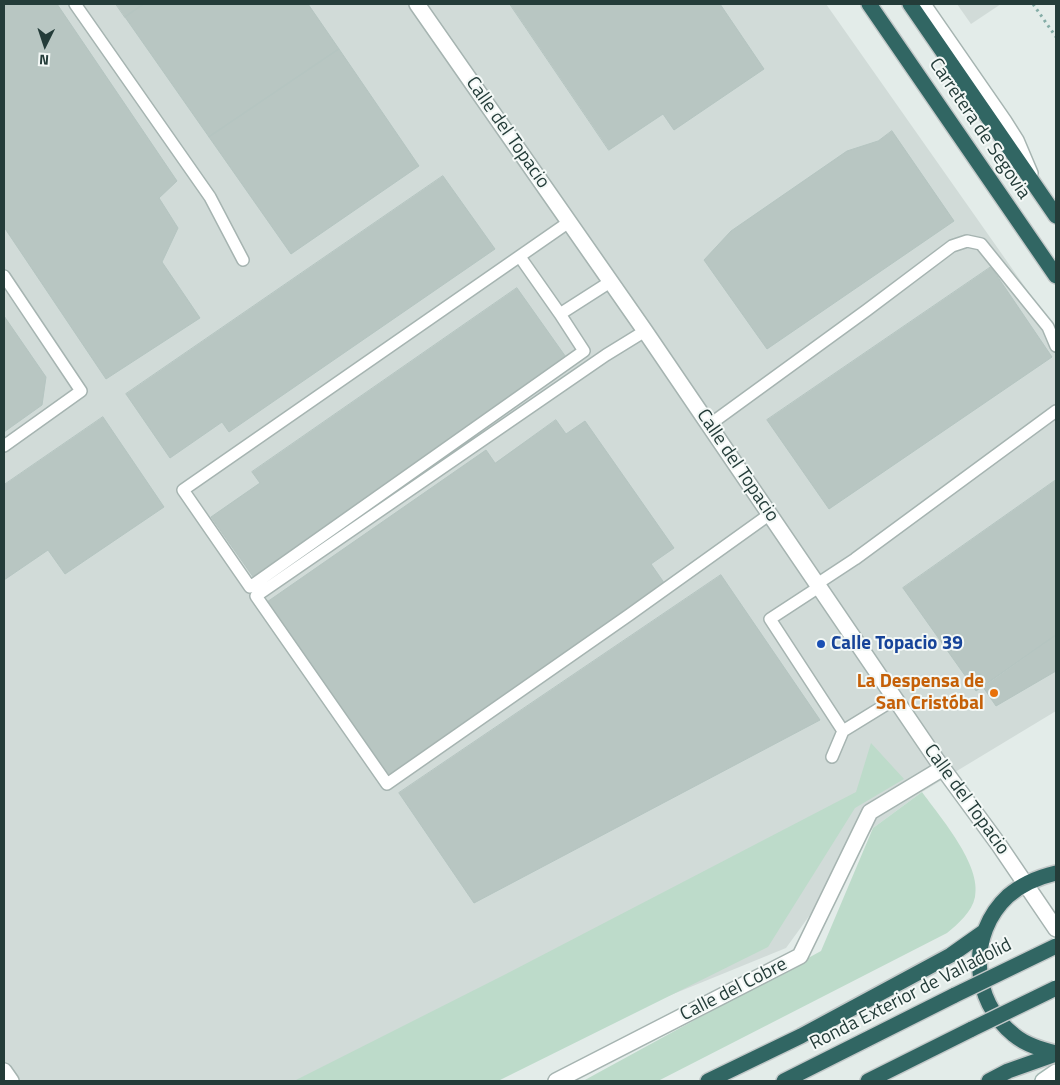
<!DOCTYPE html>
<html>
<head>
<meta charset="utf-8">
<style>
  body { margin:0 }
  #map { position:relative; width:1060px; height:1085px; overflow:hidden; background:#e3ece9; font-family:"Titillium Web",sans-serif }
  canvas { display:block }
  .frame { position:absolute; inset:0; border:5px solid #243c39; pointer-events:none }
  .north { position:absolute; left:20px; top:20px; width:50px; height:50px; -webkit-text-stroke:4px #f3f8f6; paint-order:stroke; rotate:184deg; font-size:14px; font-weight:700; line-height:20px; text-align:center; color:#243c39 }
  .north::after { content:''; display:block; margin:auto; width:18px; height:22px; background:#243c39; clip-path:polygon(50% 0,100% 100%,50% 72%,0 100%) }
</style>
</head>
<body>
<div id="map">
<canvas width="1060" height="1085"></canvas>
<div class="frame"></div>
<div class="north">N</div>
</div>
<script>
const g = document.querySelector('canvas').getContext('2d');
g.lineJoin = 'round';
function paint(path, color) { g.fillStyle = color; g.fill(path, 'evenodd'); }
function stroke(path, color, width, dash) { g.strokeStyle = color; g.lineWidth = width; g.lineCap = dash ? 'butt' : 'round'; g.setLineDash(dash || []); g.stroke(path); }
function drawText(font, color, halo, rows, align = 'center') {
  g.font = font + ' "Titillium Web",sans-serif'; g.lineWidth = 4; g.setLineDash([]); g.textBaseline = 'middle'; g.strokeStyle = halo; g.fillStyle = color; for (const [text, x, y, turn = 0] of rows) {
    g.save(); g.translate(x, y); g.rotate((+turn || 0) * Math.PI / 180); g.textAlign = isNaN(turn) ? turn : align; if (halo) g.strokeText(text, 0, 0); g.fillText(text, 0, 0); g.restore();
  }
}
paint(new Path2D(`
  M4,4H826L1056,331V711L922,792L873,828L786,948L460,1081H4Z
  M957,4H1001L971,24Z`), '#d1dbd8');
paint(new Path2D(`
  M871,743L904,779L855,808L768,947L498,1081H294L506,974L856,792Z
  M922,792C940,817 982,865 975,897C972,912 958,924 947,933L658,1081H583L821,951L873,828Z`), '#bddbca');
const building = new Path2D(`
  M4,4H57L177,181L159,198L178,228L162,262L200,318L106,379L4,227Z
  M116,4H144L125,17Z
  M144,4H308L339,49L209,137L125,17Z
  M510,4H720L764,69L674,130L663,114L609,150Z
  M339,49L419,166L291,254L209,137Z
  M892,131L954,221L767,349L704,260L731,231L847,151L878,141Z
  M443,176L495,249L229,432L222,422L170,458L126,394Z
  M991,267L1052,357L829,509L767,420Z
  M517,288L568,360L254,578L211,517L260,483L252,472Z
  M4,316L46,377L42,405L4,432Z
  M103,417L164,507L65,574L48,550L4,580V485Z
  M556,420L566,434L585,421L674,548L651,564L667,587L391,778L267,602L486,450L495,463Z
  M1056,480V635L976,691L903,588Z
  M721,575L820,720L474,903L399,793Z
  M1056,635V671L996,706L983,687Z`);
paint(building, '#b8c6c2');
stroke(building, '#b5c5c1', 1);
const lane = new Path2D(`
  M75,4L210,197L243,260
  M925,4L1006,121L1018,140L1032,173
  M569,222L183,490L250,587L584,351L560,314L610,282
  M520,257L560,314
  M4,276L81,391L4,446
  M645,331L606,355L256,596L387,784L629,615L770,514
  M709,425L867,310L952,246L967,241L981,244L1048,327L1056,346
  M817,584L855,559L1056,411
  M819,587L770,619L843,731
  M832,757L843,731L895,699`);
const street = new Path2D(`
  M417,4L645,331L936,759L999,845L1056,929
  M4,1071L11,1081
  M556,1081L800,956L870,812L943,768`);
const secondary = new Path2D(`
  M1043,1081L1056,1072`);
const highway = new Path2D(`
  M869,4L1056,276
  M910,4L1056,216
  M1056,873C1039,877 1022,884 1008,896C967,934 971,1001 1014,1035C1026,1045 1041,1049 1056,1053
  M708,1081L801,1036L951,955L985,931
  M784,1081L955,995
  M868,1081L972,1029
  M989,1081L1008,1071L1056,1054`);
stroke(lane, '#a6b4b1', 14);
stroke(street, '#a6b4b1', 18);
stroke(secondary, '#a2b7b2', 18);
stroke(highway, '#c2c8c8', 18);
stroke(new Path2D(`
  M1033,4L1056,37`), '#85ada7', 3, [2.5, 4]);
stroke(lane, '#fff', 11);
stroke(street, '#fff', 15);
stroke(secondary, '#fff', 15);
stroke(highway, '#316663', 15);
const highwayBridge = new Path2D(`
  M955,995L1056,946
  M972,1029L1056,988`);
stroke(highwayBridge, '#c2c8c8', 18, []);
stroke(highwayBridge, '#316663', 15);
for (const [x, y, r, color] of [
  [821,644,5,"#1a4fb4"],
  [994,693,5,"#e8710a"]
]) { const dot = new Path2D(); dot.arc(x, y, r, 0, 2 * Math.PI); g.fillStyle = color; g.fill(dot); stroke(dot, '#f3f8f6', 2); }
drawText('19px', '#243c39', '#f3f8f6', [
  ["Carretera de Segovia",979,129,56],
  ["Calle del Topacio",507,133,55],
  ["Calle del Topacio",737,466,56],
  ["Calle del Topacio",966,800,54],
  ["Calle del Cobre",734,990,-27],
  ["Ronda Exterior de Valladolid",911,995,-27]
]);
drawText('bold 19px', '#164399', '#f3f8f6', [
  ["Calle Topacio 39",831,644]
], 'left');
drawText('bold 19px', '#c56008', '#f3f8f6', [
  ["La Despensa de",984,682],
  ["San Cristóbal",984,704]
], 'right');
</script>
</body>
</html>
